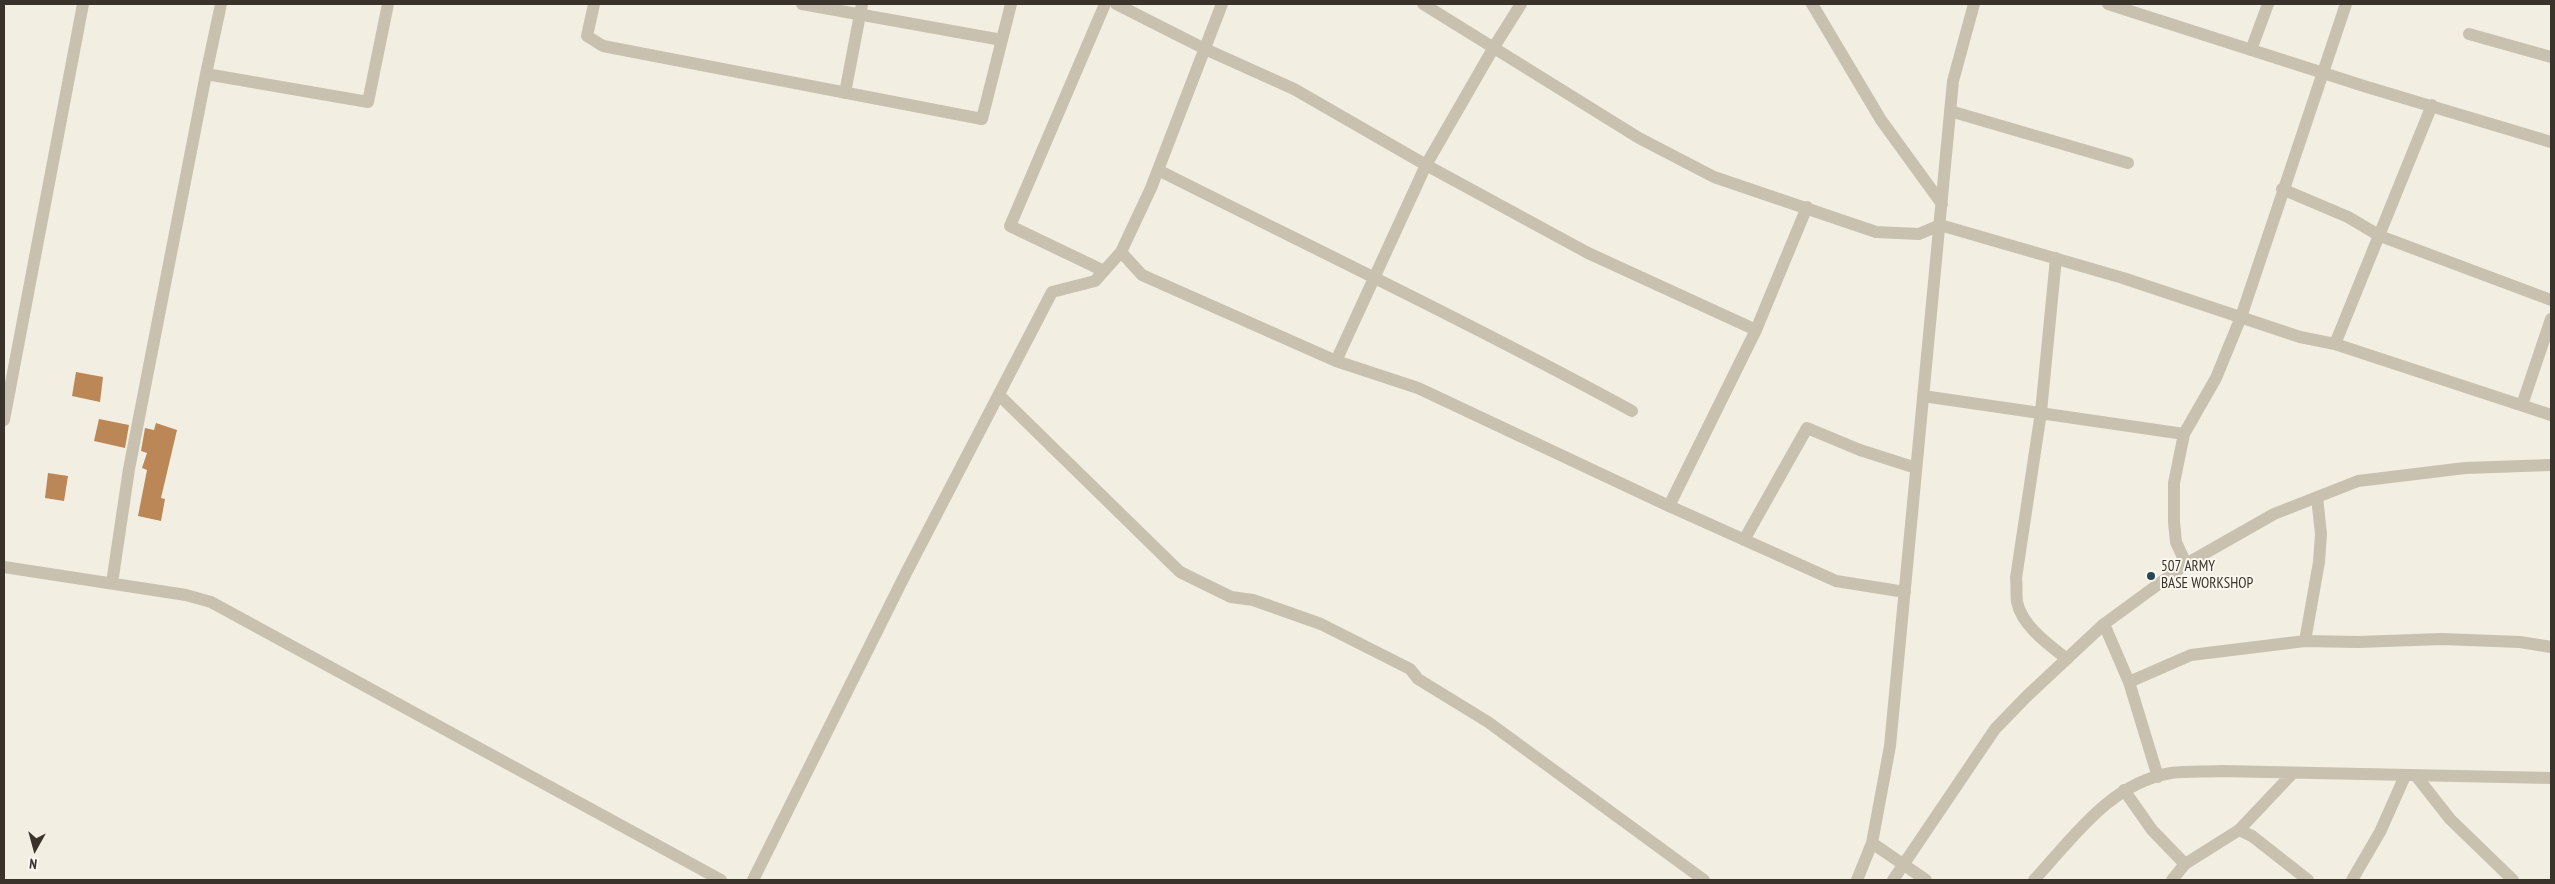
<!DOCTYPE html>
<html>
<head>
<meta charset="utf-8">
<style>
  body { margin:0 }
  #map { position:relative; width:2555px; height:884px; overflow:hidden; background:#f2eee2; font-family:"PT Sans Narrow",sans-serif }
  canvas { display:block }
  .frame { position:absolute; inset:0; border:5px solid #39332c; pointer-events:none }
  .north { position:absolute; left:10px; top:824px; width:50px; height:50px; -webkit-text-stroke:4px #f9f7ee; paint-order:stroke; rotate:187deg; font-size:14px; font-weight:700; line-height:20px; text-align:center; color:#39332c }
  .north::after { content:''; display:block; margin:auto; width:18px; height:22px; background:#39332c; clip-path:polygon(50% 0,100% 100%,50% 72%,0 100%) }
</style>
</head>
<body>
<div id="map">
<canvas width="2555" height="884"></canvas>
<div class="frame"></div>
<div class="north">N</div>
</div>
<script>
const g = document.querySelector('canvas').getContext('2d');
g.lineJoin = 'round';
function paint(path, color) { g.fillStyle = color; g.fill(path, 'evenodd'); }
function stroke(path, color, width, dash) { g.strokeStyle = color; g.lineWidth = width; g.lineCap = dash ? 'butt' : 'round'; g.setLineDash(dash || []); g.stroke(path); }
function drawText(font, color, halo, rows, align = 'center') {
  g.font = font + ' "PT Sans Narrow",sans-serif'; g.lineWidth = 4; g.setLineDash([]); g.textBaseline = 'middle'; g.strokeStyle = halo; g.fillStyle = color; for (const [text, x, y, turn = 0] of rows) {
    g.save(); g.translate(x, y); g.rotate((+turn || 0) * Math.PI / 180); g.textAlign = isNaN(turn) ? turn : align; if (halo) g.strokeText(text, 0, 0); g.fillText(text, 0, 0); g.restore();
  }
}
paint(new Path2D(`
  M76,372L103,377L100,402L72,396Z
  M99,419L129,425L125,448L94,441Z
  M156,423L177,430L161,498L165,499L161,521L138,516L147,470L142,468L147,453L141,451L145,428L154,430Z
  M48,473L68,476L64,501L45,498Z`), '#bb8757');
stroke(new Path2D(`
  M594,4L587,36L603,46L982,119L1011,4
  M802,4L1002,40
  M1116,4L1205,49L1294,89L1426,165L1588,253L1756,330
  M1423,4L1639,138L1714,177L1876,232L1919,234L1940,225L2123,278L2300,337L2335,344L2551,415
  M1812,4L1881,120L1942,204
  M2108,4L2367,87L2551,142
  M2469,34L2551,57
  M2251,50L2268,4
  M206,74L221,4
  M845,93L862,4
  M1950,111L2128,163
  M1158,170C1317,250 1476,326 1632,411
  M2282,189L2348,217L2380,236L2551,300
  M1807,207L1756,330L1669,506L1836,581L1905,592
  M1121,252L1142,275L1336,361L1418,388L1669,506
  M2056,258L2041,412L2016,578C2017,585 2016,594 2017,602C2022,626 2049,645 2067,659
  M1104,271L1010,226L1105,4
  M2335,344L2432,105
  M1336,361L1426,165L1494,47L1521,4
  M999,395L1180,572L1231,597L1253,600L1321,624L1410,669L1418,679L1488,722L1704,880
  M1923,396L2184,434
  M2522,405L2551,319
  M4,420L83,4
  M1744,540L1807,428L1860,450L1916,468
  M2186,564L2176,542L2174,522V483L2184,434L2216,378L2241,317L2346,4
  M4,567L186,595L211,602L721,880
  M112,583L129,469L206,74L368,102L388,4
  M2104,624L2129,682L2158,777
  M2305,641L2319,562L2321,534L2317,497
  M2129,682L2191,655L2305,641L2358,642L2442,639L2520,642L2551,647
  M2417,777L2450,819L2513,880
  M2124,790L2152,830L2185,864
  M2239,830L2252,836L2308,880
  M1872,843L1926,880
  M753,880L906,573L1052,292L1095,281L1121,252L1151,188L1222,4
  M1857,880L1872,843L1890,746L1953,81L1974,4
  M1893,880L1995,729L2027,696L2104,624L2186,564L2274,514L2358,481L2465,468L2551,465
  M2034,880C2073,838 2110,783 2171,773C2187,771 2204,772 2221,771L2551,778
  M2172,880L2185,864L2239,830L2292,774
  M2352,880L2380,832L2405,776`), '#c9c1af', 12);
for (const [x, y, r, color] of [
  [2151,576,5,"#254857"]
]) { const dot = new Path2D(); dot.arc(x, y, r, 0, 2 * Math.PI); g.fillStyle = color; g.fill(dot); stroke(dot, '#f9f7ee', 2); }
drawText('15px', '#39332c', '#f9f7ee', [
  ["507 ARMY",2161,567],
  ["BASE WORKSHOP",2161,584]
], 'left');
</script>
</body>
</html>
